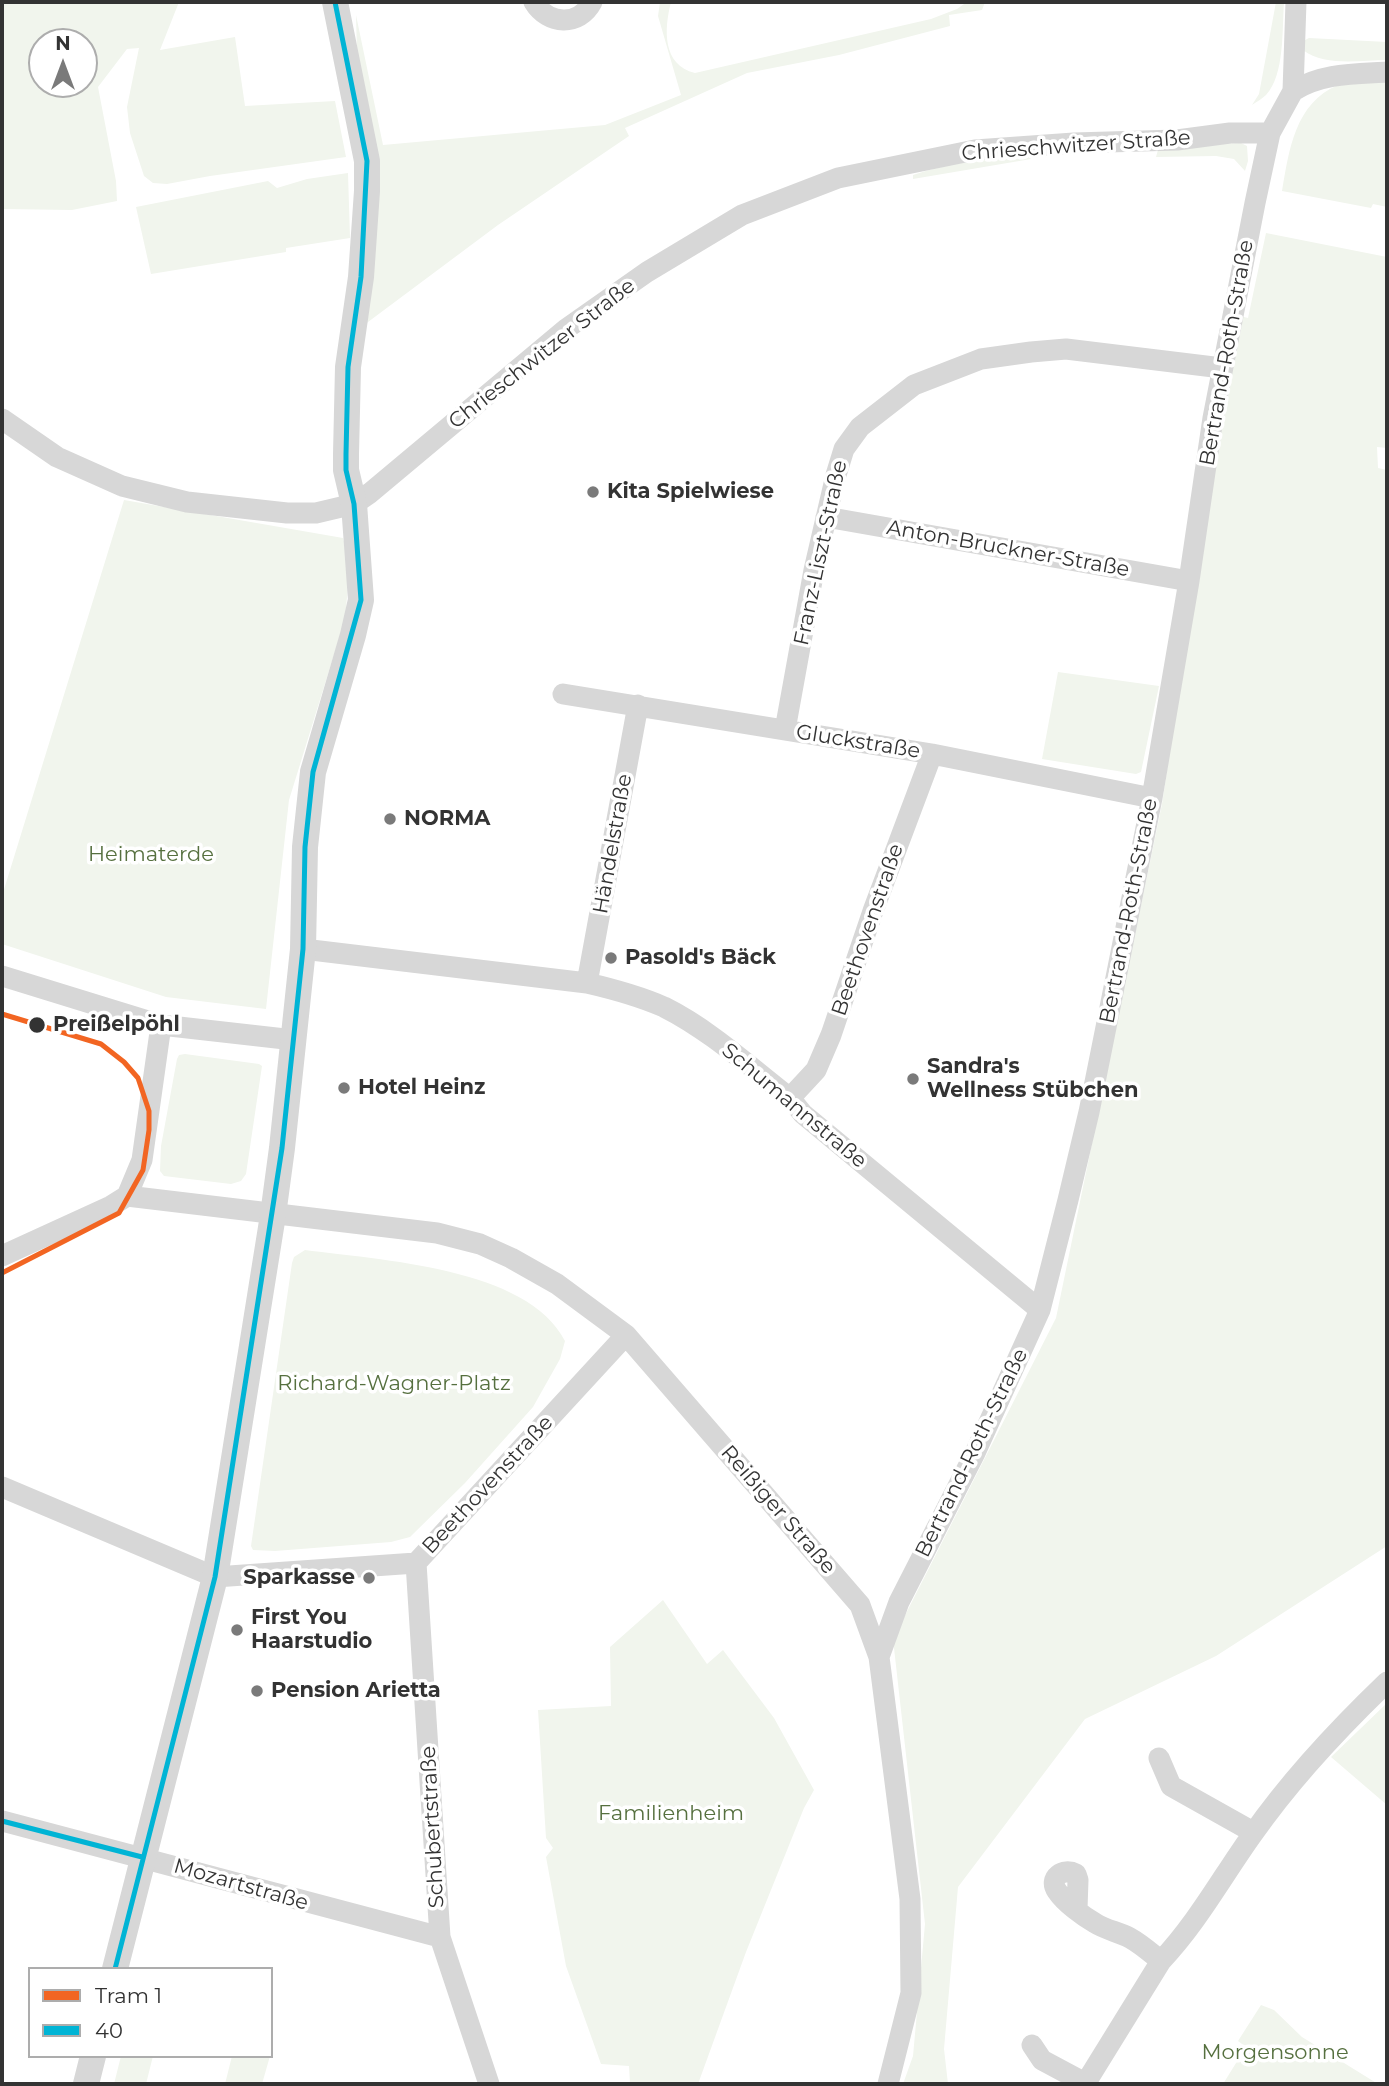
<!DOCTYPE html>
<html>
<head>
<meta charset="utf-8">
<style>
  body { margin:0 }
  #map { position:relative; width:1389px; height:2086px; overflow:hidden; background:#fff; font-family:Montserrat,sans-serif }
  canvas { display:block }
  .frame { position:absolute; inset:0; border:4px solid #333; pointer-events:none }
  .legend { position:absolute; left:28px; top:1967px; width:245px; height:91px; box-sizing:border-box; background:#fff; border:2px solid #adadad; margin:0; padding:9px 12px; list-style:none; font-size:21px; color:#333 }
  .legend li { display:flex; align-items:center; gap:14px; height:35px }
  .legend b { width:35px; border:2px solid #adadad }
  .north { position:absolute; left:28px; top:28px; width:70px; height:70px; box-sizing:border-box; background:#fff; border:2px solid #adadad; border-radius:50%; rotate:0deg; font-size:19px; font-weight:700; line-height:28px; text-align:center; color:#333 }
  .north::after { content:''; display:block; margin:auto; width:24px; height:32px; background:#7a7a7a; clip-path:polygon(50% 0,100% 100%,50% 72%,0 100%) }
</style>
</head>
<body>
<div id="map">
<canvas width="1389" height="2086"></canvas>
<div class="frame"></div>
<ul class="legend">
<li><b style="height:9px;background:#f26522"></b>Tram 1</li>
<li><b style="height:9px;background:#00b4d5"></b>40</li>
</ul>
<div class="north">N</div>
</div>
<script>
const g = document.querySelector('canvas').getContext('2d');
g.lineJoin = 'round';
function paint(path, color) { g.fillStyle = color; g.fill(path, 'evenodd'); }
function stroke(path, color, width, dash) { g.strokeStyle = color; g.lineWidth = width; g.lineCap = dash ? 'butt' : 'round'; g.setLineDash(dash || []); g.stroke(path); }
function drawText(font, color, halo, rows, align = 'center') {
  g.font = font + ' Montserrat,sans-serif'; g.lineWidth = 7; g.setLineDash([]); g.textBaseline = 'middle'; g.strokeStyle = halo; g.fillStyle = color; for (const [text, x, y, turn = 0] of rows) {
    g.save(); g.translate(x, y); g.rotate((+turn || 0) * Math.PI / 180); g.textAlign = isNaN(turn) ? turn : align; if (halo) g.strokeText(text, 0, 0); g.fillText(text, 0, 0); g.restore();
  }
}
paint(new Path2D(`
  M2,2H179L160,50L235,37L245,106L335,101L346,157L210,176L167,184L153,183L144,176L130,133L127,107L139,48L127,49L98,87L116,181L117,201L72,210L2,209ZM42,42H84V84H42Z
  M660,2H671C664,29 662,65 695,73L931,19L957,9L967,2H985L982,10L949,15L950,26L839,55L747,73L625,128L629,136L498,225L364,325L356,15L383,145L605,125L681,95L658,16Z
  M1276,2H1284C1282,28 1285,75 1266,95C1262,99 1256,102 1252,105L1259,94Z
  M1309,38L1387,42V60C1361,60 1325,67 1303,50V41Z
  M1387,77V207L1373,204L1371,208L1282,191C1289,150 1295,103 1338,85C1352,79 1372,79 1387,77Z
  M1241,143L1247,146L1248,161L1245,171L1234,159L1216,156L1156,157L1159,146Z
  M1026,155L1031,159L913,179V175C949,163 988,158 1026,155Z
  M348,173L350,238L286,248V252L151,274L136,207L268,181L277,188L307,179Z
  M1266,233L1387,257V448L1377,447L1378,468L1387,470V1546L1216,1656L1085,1719L958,1887L944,2049L948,2084H903L913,2056L925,1924L893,1639L1056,1318L1162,804L1195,582L1240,316L1248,318Z
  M124,500L343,538L350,564L345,619L289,800L266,1009L166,997L2,944V896Z
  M1058,672L1159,686L1141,772L1136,774L1042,759Z
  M185,1054L259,1064L262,1066L246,1174L241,1181L231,1184L164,1176L160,1171L161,1146L177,1059L179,1055Z
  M305,1250C378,1260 528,1267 565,1341L560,1359L533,1407L465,1483L410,1537L391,1542L275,1551L253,1550L251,1546L292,1263L294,1257Z
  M663,1600L707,1664L723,1650L774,1718L814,1790L804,1808L746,1952L698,2084H630L629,2066L601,2064L566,1966L546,1857L553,1848L546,1838L538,1710L611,1706L610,1647Z
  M1387,1703V1805L1331,1757Z
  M1261,2005L1274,2010L1302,2037L1378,2084H1223L1246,2047L1238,2041Z
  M121,2056H153L146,2084H114Z
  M232,2056H270L262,2084H225Z`), '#f1f5ed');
stroke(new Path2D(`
  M534,2C548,25 579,27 592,2
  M1293,91C1322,73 1354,74 1387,72
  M2,419L57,457L122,486L187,502L287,513H316L354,504L370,493L566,329L647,272L742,215L838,178L975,150L1074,143L1177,140L1230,133H1270
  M826,517L1189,581
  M563,694L932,754L1152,798
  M785,730L814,570L836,475L844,449L860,427L914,385L981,359L1031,352L1066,349L1222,368
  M303,949L587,983C613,989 639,996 664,1007C710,1030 750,1067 790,1098L803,1114L1040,1310
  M2,976L161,1025L294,1040
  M587,983L638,705
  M790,1098L816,1070L831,1035L873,911L932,754
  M127,1196L142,1160L161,1025
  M2,1256L111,1206L127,1196L437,1233L480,1244L511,1258L557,1284L626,1335L860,1605L879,1657L910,1899L911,1993L888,2084
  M2,1487L215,1577L416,1563L626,1335
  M416,1563L440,1937L489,2084
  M879,1657L899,1602L975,1453L1040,1310L1068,1200L1089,1112L1152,798L1189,581L1213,418L1255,203L1270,133L1293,91L1296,2
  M1159,1758L1171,1786L1253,1832
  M2,1821L440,1937
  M1077,1909L1078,1880L1076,1874C1063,1867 1048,1878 1057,1891C1065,1903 1083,1916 1095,1923C1106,1930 1119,1932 1130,1938C1141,1944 1151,1953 1161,1961
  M1032,2045L1042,2060L1085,2083
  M1085,2084L1161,1961C1197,1923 1222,1877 1252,1835C1291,1779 1338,1729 1387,1682`), '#d7d7d7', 21);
stroke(new Path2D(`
  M115,1969L215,1577L273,1215L282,1148L303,949L305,847L313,772L353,635L361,600L354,504L346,470V454L348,367L361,277L367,191V161L335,2
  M86,2084L93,2056`), '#d7d7d7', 26);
stroke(new Path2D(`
  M2,1821L142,1857
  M115,1969L215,1577L282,1148L303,949L305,847L313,772L361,600L354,504L346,470V454L348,367L361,277L367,161L335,2`), '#00b4d5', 5);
stroke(new Path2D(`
  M2,1014L101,1044L124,1062L138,1078L149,1111V1130L143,1170L119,1213L2,1273`), '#f26522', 5);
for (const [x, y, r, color] of [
  [593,492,7,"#7a7a7a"],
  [390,819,7,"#7a7a7a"],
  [611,958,7,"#7a7a7a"],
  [37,1025,9,"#333"],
  [913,1079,7,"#7a7a7a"],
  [344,1088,7,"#7a7a7a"],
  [369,1578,7,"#7a7a7a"],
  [237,1630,7,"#7a7a7a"],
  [257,1691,7,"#7a7a7a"]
]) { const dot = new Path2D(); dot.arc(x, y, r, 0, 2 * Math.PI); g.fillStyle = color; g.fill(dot); stroke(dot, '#fff', 2.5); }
drawText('21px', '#333', '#fff', [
  ["Chrieschwitzer Straße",1076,146,-4],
  ["Bertrand-Roth-Straße",1227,353,-80],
  ["Chrieschwitzer Straße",542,354,-38],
  ["Anton-Bruckner-Straße",1008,549,10],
  ["Franz-Liszt-Straße",821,553,-78],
  ["Gluckstraße",858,742,9],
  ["Händelstraße",613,844,-80],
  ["Bertrand-Roth-Straße",1129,911,-79],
  ["Beethovenstraße",868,930,-71],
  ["Schumannstraße",794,1106,40],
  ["Bertrand-Roth-Straße",972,1453,-64],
  ["Beethovenstraße",488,1485,-47],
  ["Reißiger Straße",778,1510,49],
  ["Schubertstraße",433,1827,-93],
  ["Mozartstraße",241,1885,16]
]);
drawText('bold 21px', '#333', '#fff', [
  ["Kita Spielwiese",607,492],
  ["NORMA",404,819],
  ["Pasold's Bäck",625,958],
  ["Sandra's",927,1067],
  ["Wellness Stübchen",927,1091],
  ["Hotel Heinz",358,1088],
  ["Sparkasse",355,1578,"right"],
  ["First You",251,1618],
  ["Haarstudio",251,1642],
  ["Pension Arietta",271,1691]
], 'left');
drawText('21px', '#56703f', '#fff', [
  ["Heimaterde",151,855],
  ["Richard-Wagner-Platz",394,1384],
  ["Familienheim",671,1814],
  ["Morgensonne",1275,2053]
]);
drawText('bold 21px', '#333', '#fff', [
  ["Preißelpöhl",53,1025]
], 'left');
</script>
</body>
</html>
